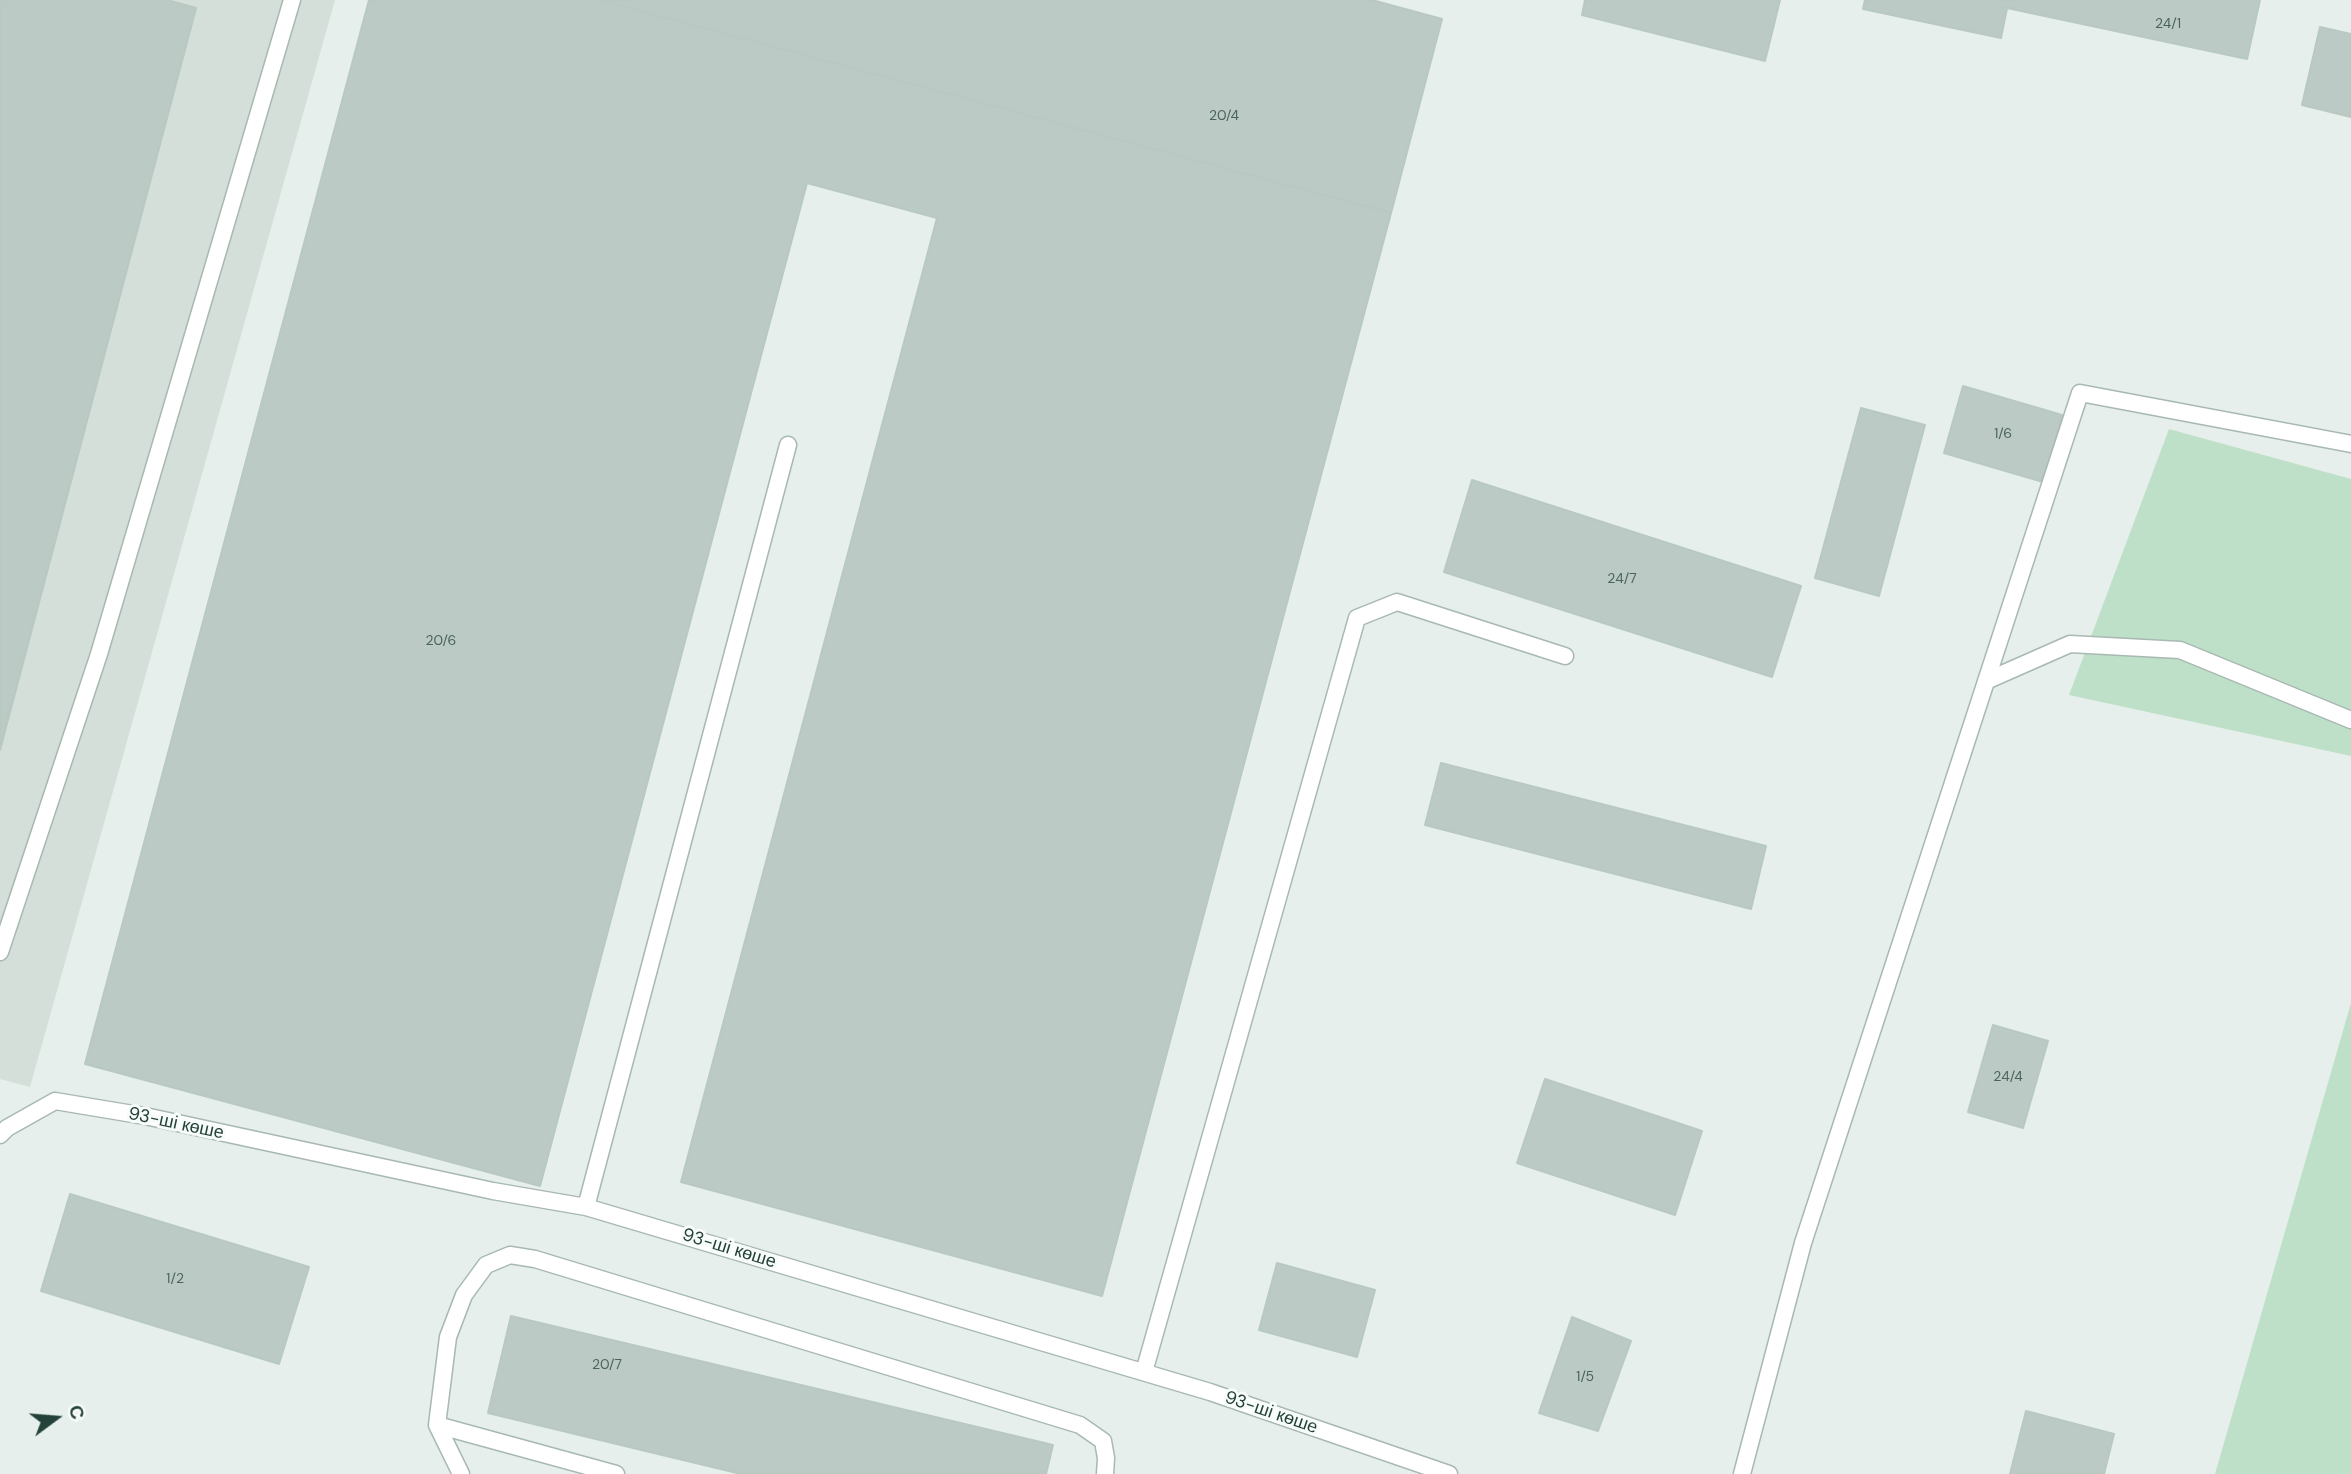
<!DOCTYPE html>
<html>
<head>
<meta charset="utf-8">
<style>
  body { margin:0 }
  #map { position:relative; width:2351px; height:1474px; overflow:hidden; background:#e6efeb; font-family:"DM Sans",sans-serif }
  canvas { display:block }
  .north { position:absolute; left:21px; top:1383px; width:70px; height:70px; -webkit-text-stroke:5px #f7fbf9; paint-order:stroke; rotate:74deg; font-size:19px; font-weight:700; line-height:28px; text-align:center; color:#24423a }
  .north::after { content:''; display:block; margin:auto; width:24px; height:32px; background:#24423a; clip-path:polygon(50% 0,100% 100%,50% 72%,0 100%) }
</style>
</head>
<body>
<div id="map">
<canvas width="2351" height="1474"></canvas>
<div class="north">С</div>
</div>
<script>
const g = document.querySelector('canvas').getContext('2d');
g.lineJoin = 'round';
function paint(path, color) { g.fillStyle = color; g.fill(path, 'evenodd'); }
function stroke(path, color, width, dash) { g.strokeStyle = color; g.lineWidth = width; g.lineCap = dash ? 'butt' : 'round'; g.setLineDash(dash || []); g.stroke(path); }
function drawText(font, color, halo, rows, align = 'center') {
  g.font = font + ' "DM Sans",sans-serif'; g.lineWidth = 6; g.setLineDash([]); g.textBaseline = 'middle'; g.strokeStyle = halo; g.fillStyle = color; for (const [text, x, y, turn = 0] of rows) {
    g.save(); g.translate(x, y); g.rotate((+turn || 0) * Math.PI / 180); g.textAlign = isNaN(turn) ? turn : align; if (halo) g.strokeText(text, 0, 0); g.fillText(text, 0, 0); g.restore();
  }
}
paint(new Path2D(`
  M0,0H335L30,1087L0,1079Z`), '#d4dfda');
paint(new Path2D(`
  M2169,429L2351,479V756L2069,695Z
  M2351,1003V1474H2215Z`), '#bfe0c8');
const building = new Path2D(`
  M0,0H167L196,8L0,750Z
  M369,0H600L1391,213L1102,1296L681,1182L937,218L807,183L540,1186L85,1064Z
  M600,0H1372L1442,19L1391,213Z
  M1585,0H1780L1765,61L1582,15Z
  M1865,0H2260L2247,59L2007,8L2001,38L1863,9Z
  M2320,27L2351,34V117L2302,105Z
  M1963,386L2062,415L2043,482L1944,453Z
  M1861,408L1925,425L1879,596L1815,578Z
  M1472,480L1801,586L1772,677L1444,572Z
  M1441,763L1766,846L1751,909L1425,825Z
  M1993,1025L2048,1041L2023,1128L1968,1112Z
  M1545,1079L1702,1131L1675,1215L1517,1163Z
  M70,1194L309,1267L279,1364L41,1291Z
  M1277,1263L1375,1290L1357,1357L1259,1330Z
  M511,1316L1053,1445L1046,1474H741L488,1413Z
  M1572,1317L1631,1341L1598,1431L1539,1413Z
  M2026,1411L2114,1434L2104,1474H2010Z`);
paint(building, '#bbcac4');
stroke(building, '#b8c9c2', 2);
const service = new Path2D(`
  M1986,681L2070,644L2180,650L2351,720
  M0,952L99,654L292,0
  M0,1135L7,1128L55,1101L145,1116L493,1191L586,1207L1210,1392L1449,1474
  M586,1207L788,445
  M1144,1372L1357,618L1397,602L1565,656
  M437,1425L616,1474
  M461,1474L437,1425L448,1337L464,1295L486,1265L510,1255L535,1259L1080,1425L1103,1441L1106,1458L1105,1474
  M1742,1474L1803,1243L2080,393L2351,444`);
stroke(service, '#a8b8b2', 19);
stroke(service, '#fff', 16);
drawText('14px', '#4a645c', null, [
  ["24/1",2168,24],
  ["20/4",1224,116],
  ["1/6",2003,434],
  ["24/7",1622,579],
  ["20/6",441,641],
  ["24/4",2008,1077],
  ["1/2",175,1279],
  ["20/7",607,1365],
  ["1/5",1585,1377]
]);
drawText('18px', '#24423a', '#f7fbf9', [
  ["93-ші көше",176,1124,12],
  ["93-ші көше",729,1249,17],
  ["93-ші көше",1271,1413,19]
]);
</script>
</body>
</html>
